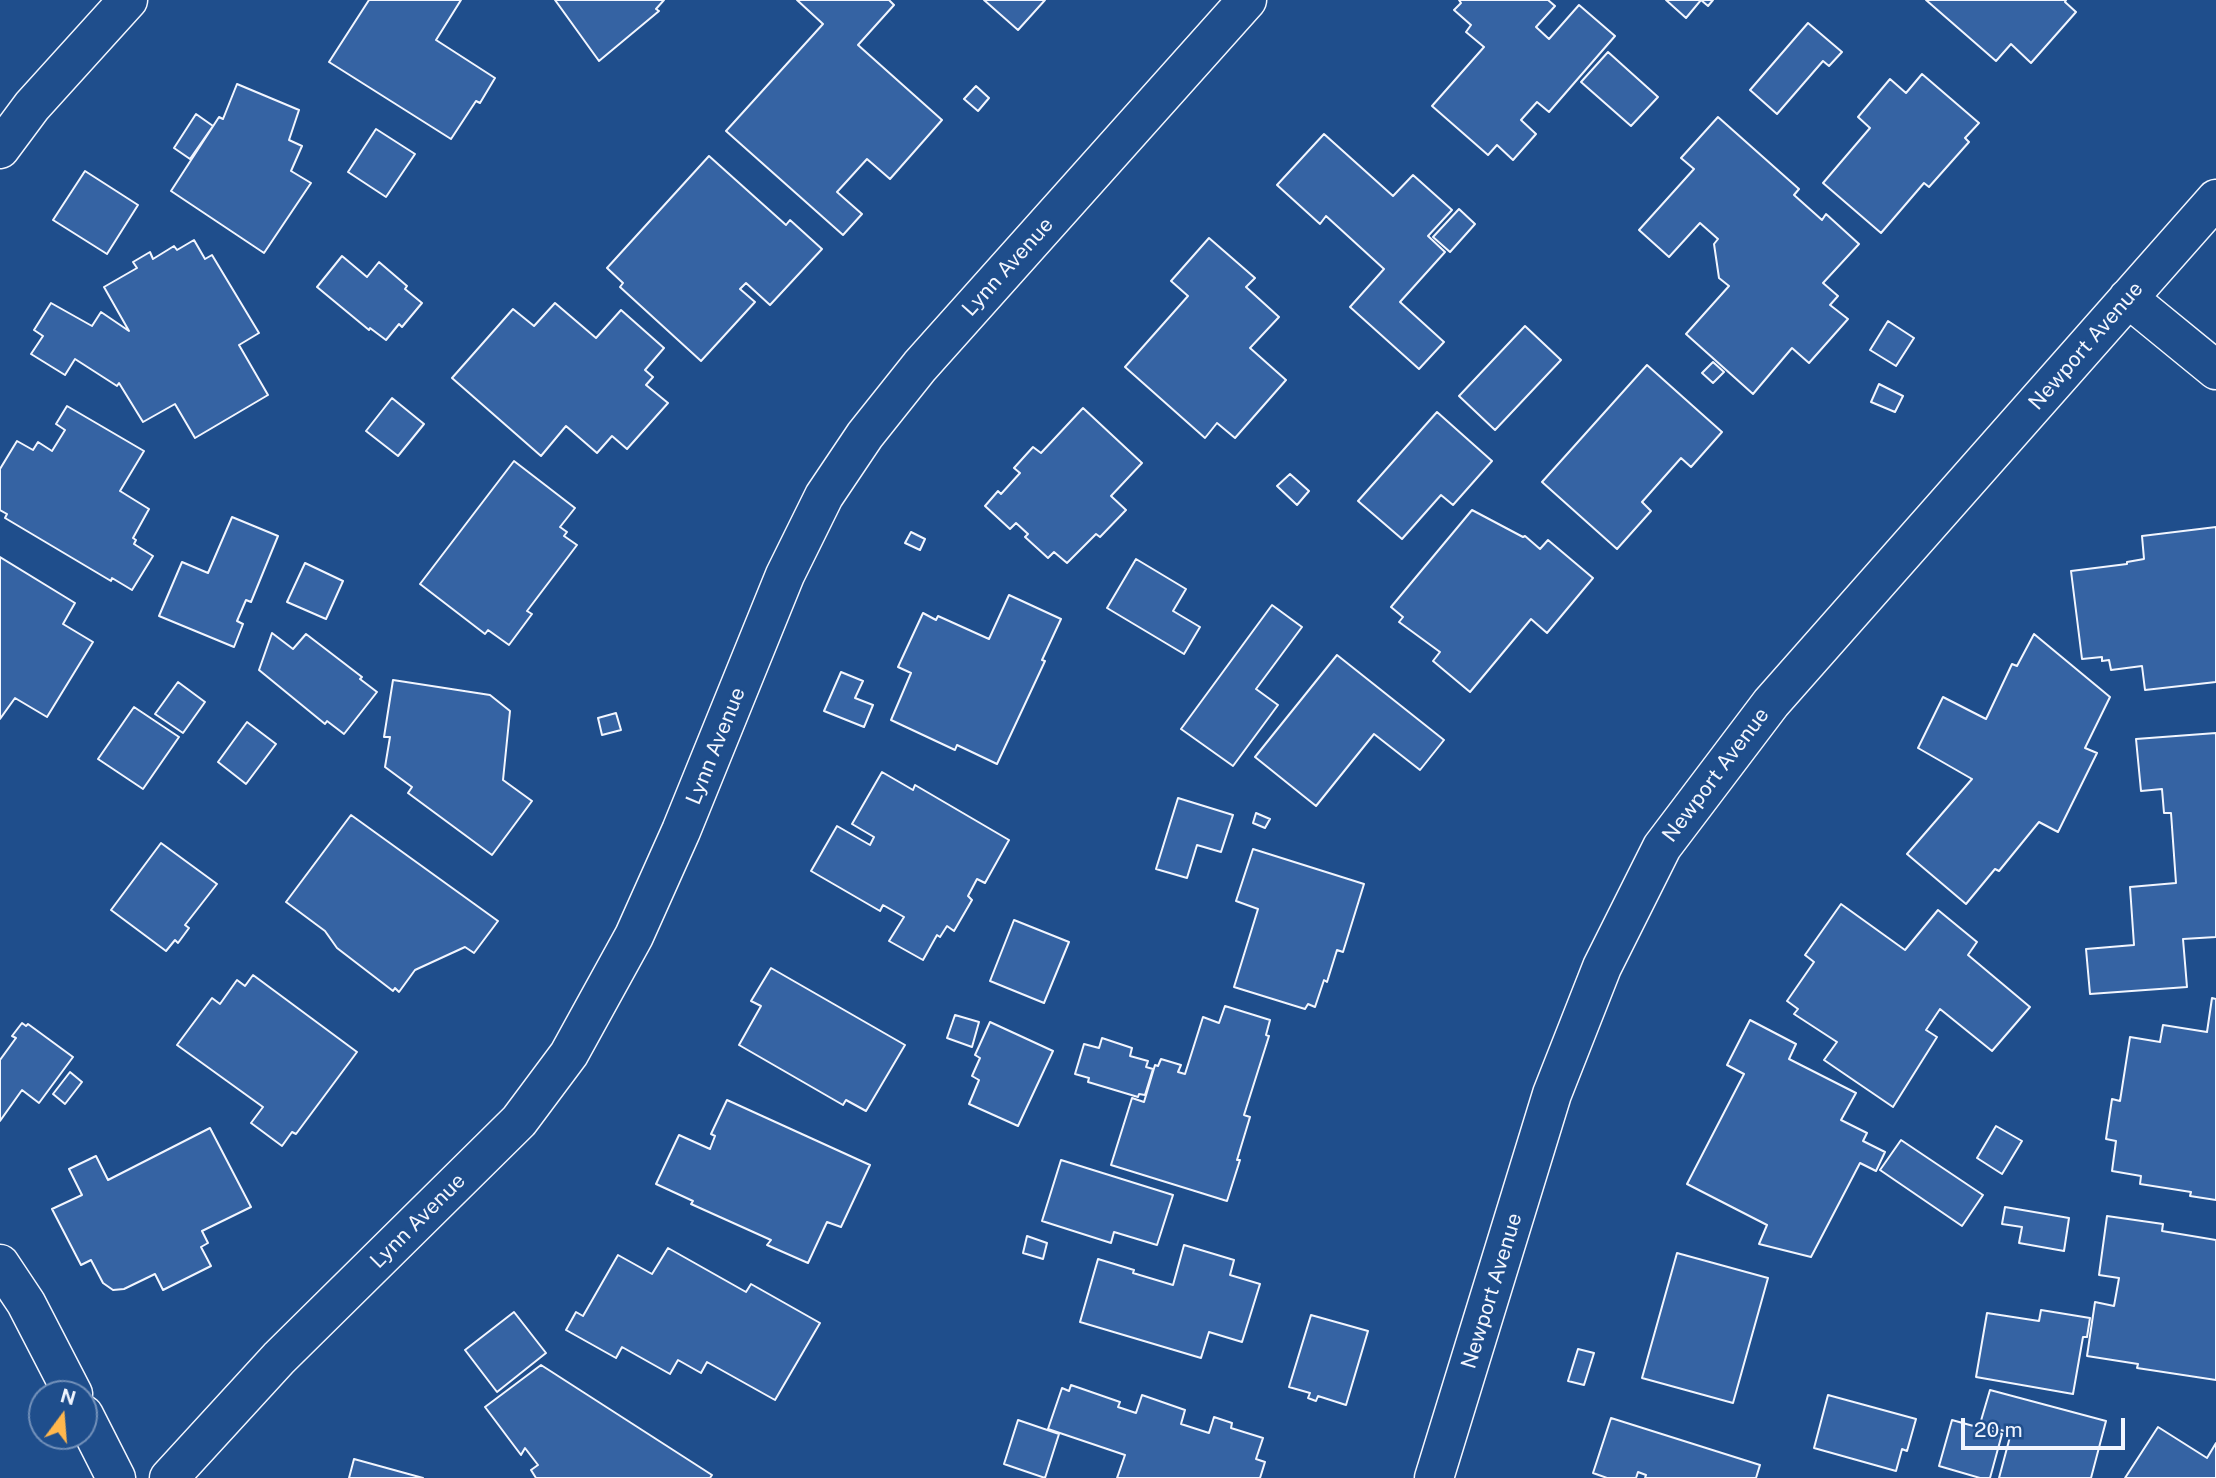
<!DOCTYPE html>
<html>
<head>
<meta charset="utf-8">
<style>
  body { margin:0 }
  #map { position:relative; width:2216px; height:1478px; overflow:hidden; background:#1f4e8c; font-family:"Public Sans",sans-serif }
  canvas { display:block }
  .north { position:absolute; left:28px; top:1380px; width:70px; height:70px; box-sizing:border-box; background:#1f4e8c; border:2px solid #7391ba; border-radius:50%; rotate:16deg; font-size:19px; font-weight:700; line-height:28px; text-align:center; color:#f2f6ff }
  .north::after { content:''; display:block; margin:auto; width:24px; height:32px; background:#ffb74d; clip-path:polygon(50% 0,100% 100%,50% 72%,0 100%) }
  .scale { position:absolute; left:1961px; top:1418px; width:164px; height:32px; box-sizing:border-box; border:4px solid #f2f6ff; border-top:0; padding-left:9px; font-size:21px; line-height:24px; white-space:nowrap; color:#f2f6ff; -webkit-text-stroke:5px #1f4e8c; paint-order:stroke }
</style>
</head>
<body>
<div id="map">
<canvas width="2216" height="1478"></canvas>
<div class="north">N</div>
<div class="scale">20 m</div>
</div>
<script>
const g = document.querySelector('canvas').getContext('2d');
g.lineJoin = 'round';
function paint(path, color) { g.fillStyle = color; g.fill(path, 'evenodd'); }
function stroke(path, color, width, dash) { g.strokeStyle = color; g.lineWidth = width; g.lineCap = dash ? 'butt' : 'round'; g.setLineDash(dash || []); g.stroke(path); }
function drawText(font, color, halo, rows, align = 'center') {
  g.font = font + ' "Public Sans",sans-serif'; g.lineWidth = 5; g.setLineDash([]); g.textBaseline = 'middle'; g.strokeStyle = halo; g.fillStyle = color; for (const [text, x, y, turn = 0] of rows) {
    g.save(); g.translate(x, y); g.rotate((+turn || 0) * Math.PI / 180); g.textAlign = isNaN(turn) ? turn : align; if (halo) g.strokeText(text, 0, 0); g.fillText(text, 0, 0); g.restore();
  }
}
const building = new Path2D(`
  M369,0H461L436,40L495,78L480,103L476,101L451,139L329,62Z
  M555,0H664L656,9L659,11L599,61Z
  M797,0H889L894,5L858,45L942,120L890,179L867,159L837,192L862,214L843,235L726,131L823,24Z
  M984,0H1045L1018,30Z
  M1459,0H1548L1555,6L1536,27L1549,39L1579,5L1615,36L1549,112L1537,102L1521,120L1536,134L1513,160L1497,145L1488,155L1432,106L1484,47L1466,32L1471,25L1454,10L1461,3Z
  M1666,0H1713L1708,6L1701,0L1686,18Z
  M1926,0H2066L2065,2L2076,12L2031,63L2011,44L1996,61Z
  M1808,23L1842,52L1829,66L1823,61L1777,114L1750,90Z
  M1608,52L1658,97L1631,126L1581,82Z
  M1922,74L1979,123L1965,138L1969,142L1929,187L1924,183L1881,233L1823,183L1870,128L1858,117L1890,79L1906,93Z
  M237,84L299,110L289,140L302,146L291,171L311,183L264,253L171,191L219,117L223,119Z
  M976,86L989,98L978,111L964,99Z
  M196,114L213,126L190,159L174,148Z
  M1718,117L1799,189L1794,195L1822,220L1826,214L1859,244L1823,283L1838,296L1830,305L1848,319L1809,363L1792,348L1753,394L1686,334L1729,286L1719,278L1714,244L1718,239L1700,223L1669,257L1639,230L1694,169L1681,158Z
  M376,129L415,154L386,197L348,172Z
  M1324,134L1393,196L1413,175L1452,210L1428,236L1445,252L1400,302L1444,342L1419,369L1350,307L1384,269L1326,216L1320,224L1277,185Z
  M709,156L786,225L790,220L822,249L770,305L746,283L740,289L755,302L701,361L620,287L623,283L607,268Z
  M85,171L138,205L107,254L53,220Z
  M1459,209L1475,224L1450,252L1433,237Z
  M1209,238L1255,278L1246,287L1279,317L1250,348L1286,380L1235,438L1217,423L1205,438L1125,367L1188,296L1171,281Z
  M194,240L205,259L212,255L259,333L239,345L268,395L195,438L175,404L143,422L119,383L117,386L75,359L65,375L31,354L43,336L34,330L51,303L92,326L101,312L129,331L104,287L137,268L133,262L150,252L153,259L174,246L177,250Z
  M342,256L367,277L379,262L407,286L405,289L422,303L402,327L399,324L386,340L370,328L369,330L317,287Z
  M555,303L596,338L621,310L664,348L645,370L653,377L646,385L668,403L627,449L612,436L597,453L566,426L541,456L452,378L513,309L534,326Z
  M1888,321L1914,338L1896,366L1870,350Z
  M1525,326L1561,360L1495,430L1459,396Z
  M1713,362L1724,372L1713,383L1702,373Z
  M1647,365L1722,432L1691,467L1681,458L1642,502L1651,511L1617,549L1542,482Z
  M1879,384L1903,396L1895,412L1871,402Z
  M392,398L424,424L398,456L366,431Z
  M67,406L144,451L120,491L149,509L133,538L136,540L134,544L153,556L132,590L112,578L111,581L5,518L7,514L0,510V469L17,441L33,450L38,442L52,451L65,430L56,424Z
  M1083,408L1142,463L1111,496L1126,510L1100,537L1096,534L1067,563L1054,552L1048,558L1025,537L1028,534L1016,523L1010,529L985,506L998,491L1001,494L1020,473L1014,468L1033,447L1041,453Z
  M1437,412L1492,461L1453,505L1441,495L1402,539L1358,501Z
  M514,461L575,508L560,527L567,532L564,536L577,545L527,611L532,614L509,645L488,630L485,634L420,584Z
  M1290,474L1309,491L1297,505L1277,486Z
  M1472,510L1523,537L1525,536L1540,549L1548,540L1593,578L1547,633L1531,619L1470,692L1433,661L1440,652L1399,622L1403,617L1391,607Z
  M232,517L278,536L251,602L246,600L237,621L243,624L234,647L159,616L182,562L208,573Z
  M2216,527V682L2145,690L2142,666L2111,670L2109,660L2102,661V657L2082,659L2071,571L2127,564V562L2144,559L2142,536Z
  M911,532L925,539L920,550L905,543Z
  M0,557L75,603L63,624L93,642L47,717L15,698L0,719Z
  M1136,559L1186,589L1173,611L1200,627L1184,654L1107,608Z
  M305,563L343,581L326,619L287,602Z
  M1009,595L1061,619L1042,660L1045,661L997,764L957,745L955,750L891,720L911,673L898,667L923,613L936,620L938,616L989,639Z
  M1272,605L1302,627L1256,689L1278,705L1233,766L1181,729Z
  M272,633L293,649L306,634L362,677L360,679L377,692L344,734L327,721L325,724L259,670Z
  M2034,634L2110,697L2085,748L2097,753L2058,832L2039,822L1999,871L1995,869L1966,904L1907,854L1972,779L1918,748L1943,697L1986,719L2012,664L2017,666Z
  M1337,655L1444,740L1420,770L1374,734L1316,806L1255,757Z
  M841,672L863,681L855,698L873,705L864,727L824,711Z
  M393,680L490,695L510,711L503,780L532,801L492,855L408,793L412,787L385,767L390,737H384Z
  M178,682L205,702L183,733L155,714Z
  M134,707L179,737L143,789L98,759Z
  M616,713L621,730L602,735L598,718Z
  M247,722L276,744L246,784L218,762Z
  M2216,733V937L2183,939L2187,987L2090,994L2086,949L2134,945L2130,887L2176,883L2171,813H2164L2162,789L2141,791L2136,739Z
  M882,772L913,790L915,785L1009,840L985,883L977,879L968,896L972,900L954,931L947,926L940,937L937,935L923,960L889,941L904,917L883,905L880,911L811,871L837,826L870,845L874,837L852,824Z
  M1178,798L1233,815L1221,852L1197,845L1187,878L1156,869Z
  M1256,813L1270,819L1265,828L1253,823Z
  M351,815L498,921L474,953L465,947L415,970L399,992L395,988L393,991L337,948L325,931L286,902Z
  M161,843L217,884L185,925L189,928L178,943L175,940L166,951L111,910Z
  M1253,849L1364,884L1343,952L1337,950L1327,982L1324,980L1315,1007L1308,1004L1305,1009L1234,987L1258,909L1236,901Z
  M1841,904L1905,950L1938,910L1977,942L1968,955L2030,1007L1992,1051L1940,1009L1926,1030L1937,1037L1893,1107L1824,1060L1837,1042L1794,1014L1798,1009L1787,1001L1814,962L1805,955Z
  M1014,920L1069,942L1044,1003L990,981Z
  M771,968L905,1045L866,1111L846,1100L843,1105L739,1045L761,1006L751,1001Z
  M253,975L357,1052L296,1134L292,1132L282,1146L251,1123L263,1107L177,1045L212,998L220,1004L237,980L245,986Z
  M2212,998L2216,999V1200L2190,1196L2191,1192L2140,1184L2141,1176L2112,1171L2116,1141L2106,1139L2112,1099L2120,1101L2130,1037L2160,1042L2163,1025L2207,1032Z
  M1225,1006L1270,1020L1266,1035L1269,1036L1244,1115L1250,1117L1237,1160H1240L1227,1201L1111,1165L1132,1098L1144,1102L1155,1065L1158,1066L1161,1059L1181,1065L1178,1072L1185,1074L1203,1017L1219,1023Z
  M955,1015L979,1022L972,1047L947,1038Z
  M1750,1020L1796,1044L1789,1059L1856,1093L1841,1120L1867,1133L1863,1141L1885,1152L1876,1171L1860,1163L1811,1257L1759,1244L1767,1225L1687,1184L1744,1074L1727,1065Z
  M990,1022L1053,1051L1018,1126L969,1104L979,1080L972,1076L980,1058L975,1055Z
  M22,1023L26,1026L28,1024L73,1057L39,1103L22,1090L0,1121V1060L16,1038L12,1036Z
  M1102,1038L1132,1048L1130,1056L1148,1061L1146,1067L1153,1069L1145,1095L1139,1094L1138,1097L1088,1082L1089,1078L1075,1074L1084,1044L1099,1048Z
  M70,1072L82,1082L65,1104L53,1094Z
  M727,1100L870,1165L841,1227L827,1222L808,1263L767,1245L771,1240L691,1204L693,1201L656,1184L679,1135L710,1149L715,1136L711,1134Z
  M1996,1126L2022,1141L2002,1174L1977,1158Z
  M210,1128L251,1207L202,1231L208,1243L201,1247L211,1266L163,1290L155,1274L124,1289L113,1290L103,1283L91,1260L81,1265L52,1209L82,1195L69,1169L96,1156L108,1180Z
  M1901,1140L1983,1195L1962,1226L1880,1170Z
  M1061,1160L1173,1195L1157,1245L1114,1232L1111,1243L1042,1221Z
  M2005,1207L2069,1218L2064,1251L2019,1243L2022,1227L2002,1224Z
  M2107,1216L2163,1224L2162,1231L2216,1240V1380L2137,1368L2138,1364L2087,1356L2095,1302L2114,1306L2119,1278L2099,1275Z
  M1027,1236L1047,1243L1043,1259L1023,1253Z
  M1184,1245L1234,1260L1230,1275L1260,1284L1242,1342L1209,1332L1201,1358L1080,1322L1098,1259L1134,1270L1133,1273L1173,1285Z
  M668,1248L746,1292L751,1284L820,1323L775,1400L707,1362L701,1373L678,1360L670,1374L622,1347L616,1358L566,1330L576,1312L583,1316L618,1255L652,1274Z
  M1677,1253L1768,1278L1733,1403L1642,1378Z
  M2041,1310L2090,1318L2087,1337H2083L2073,1394L1976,1377L1987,1313L2039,1321Z
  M514,1312L546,1353L497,1392L465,1350Z
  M1311,1315L1368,1331L1346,1405L1318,1396L1316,1401L1308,1398L1310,1393L1289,1387Z
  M1578,1349L1594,1353L1584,1385L1568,1381Z
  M541,1365L712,1475L710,1478H536L531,1470L538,1465L525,1448L521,1455L485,1407Z
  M1071,1385L1120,1402L1118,1407L1136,1413L1142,1395L1185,1410L1181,1424L1209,1433L1214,1417L1232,1423L1231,1428L1263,1438L1256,1459L1265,1462L1260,1478H1117L1125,1455L1048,1429L1062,1388L1069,1391Z
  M1990,1390L2106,1421L2091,1478H1999L2011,1433L1980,1424Z
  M1828,1395L1916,1419L1907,1451L1902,1449L1896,1471L1814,1448Z
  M1611,1418L1760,1465L1756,1478H1645L1646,1475L1638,1472L1636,1478H1607L1593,1473Z
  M1018,1420L1059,1434L1045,1478L1004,1464Z
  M1952,1420L2002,1434L1990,1478H1980L1939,1466Z
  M2158,1427L2207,1458L2216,1443V1478H2125Z
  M354,1459L423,1478H349Z`);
paint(building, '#3563a3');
stroke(building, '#f2f6ff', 2);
const minor = new Path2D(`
  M0,149L32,106L128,0
  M2128,298L2216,370
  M0,1264L26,1303L73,1394
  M84,1415L116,1478
  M169,1478L279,1358L519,1121L569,1054L634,936L681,831L785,575L824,496L865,435L920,366L1247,0
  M1434,1478L1552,1094L1602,967L1662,847L1771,703L2216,199`);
stroke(minor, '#f2f6ff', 41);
stroke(minor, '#1f4e8c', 38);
drawText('21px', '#f2f6ff', '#1f4e8c', [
  ["Lynn Avenue",1008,267,-48],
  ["Newport Avenue",2086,346,-49],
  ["Lynn Avenue",716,746,-68],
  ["Newport Avenue",1716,775,-53],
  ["Lynn Avenue",418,1221,-45],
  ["Newport Avenue",1492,1291,-73]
]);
</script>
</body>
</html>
